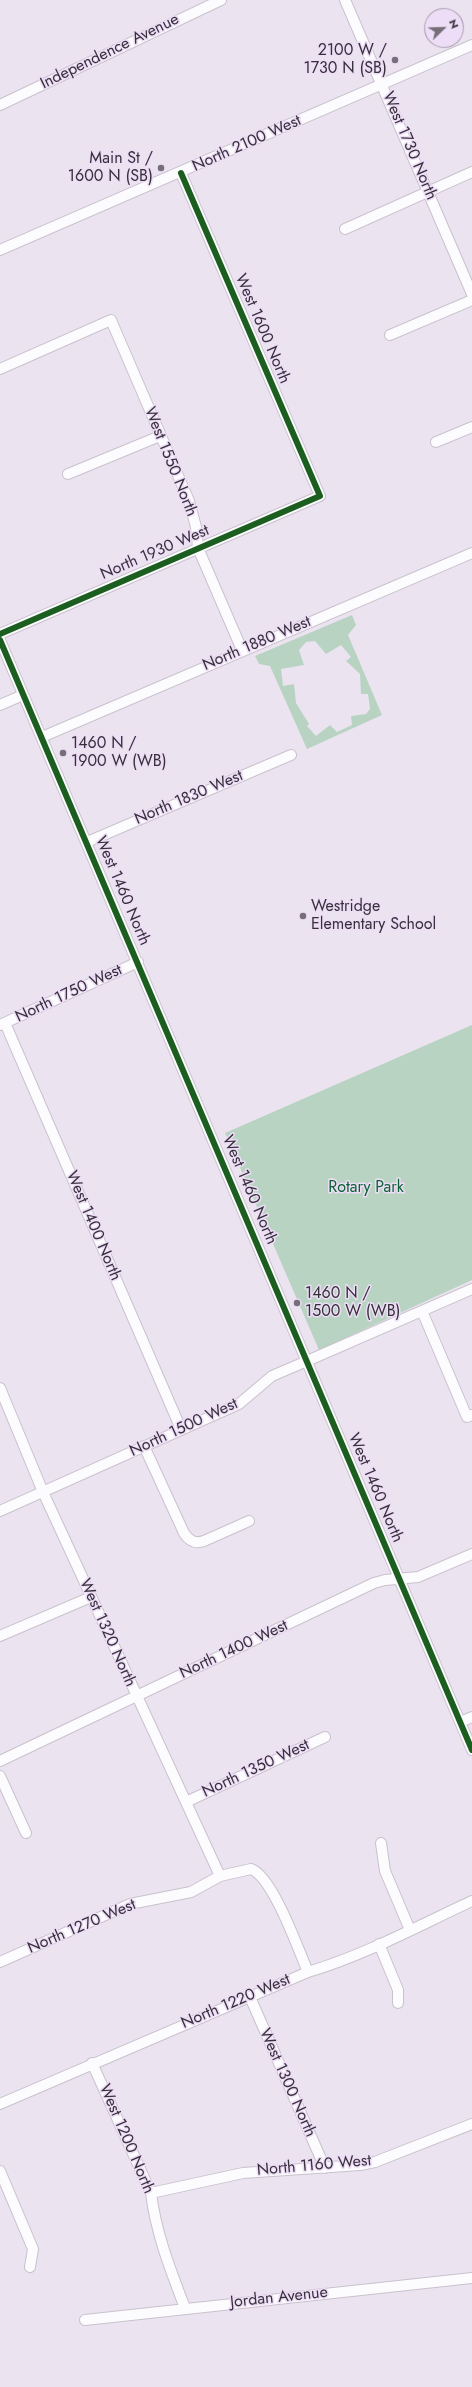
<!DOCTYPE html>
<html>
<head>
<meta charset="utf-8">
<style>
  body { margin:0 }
  #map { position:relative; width:472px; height:2387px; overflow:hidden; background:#ece3f0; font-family:Jost,sans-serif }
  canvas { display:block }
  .north { position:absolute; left:424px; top:8px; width:40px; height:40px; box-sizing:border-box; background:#edddf6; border:1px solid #a498ab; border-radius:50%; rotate:67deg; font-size:11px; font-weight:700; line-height:16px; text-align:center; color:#36303a }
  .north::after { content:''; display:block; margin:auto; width:14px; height:18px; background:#766f7a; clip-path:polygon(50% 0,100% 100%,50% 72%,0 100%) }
</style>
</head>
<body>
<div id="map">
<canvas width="472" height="2387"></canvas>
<div class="north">N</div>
</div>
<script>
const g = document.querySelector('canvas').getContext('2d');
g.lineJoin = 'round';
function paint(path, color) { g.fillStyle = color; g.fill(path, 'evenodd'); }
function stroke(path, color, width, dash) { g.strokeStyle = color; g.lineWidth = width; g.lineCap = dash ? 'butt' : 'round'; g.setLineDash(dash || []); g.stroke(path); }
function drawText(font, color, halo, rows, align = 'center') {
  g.font = font + ' Jost,sans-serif'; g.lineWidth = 3; g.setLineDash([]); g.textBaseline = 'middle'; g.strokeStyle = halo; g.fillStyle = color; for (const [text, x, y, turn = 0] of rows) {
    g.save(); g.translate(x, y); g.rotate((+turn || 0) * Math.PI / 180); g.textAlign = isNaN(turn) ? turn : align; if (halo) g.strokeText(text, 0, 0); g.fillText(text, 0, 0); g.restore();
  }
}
paint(new Path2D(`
  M352,615L356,625L348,635L382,715L307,749L270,666L259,664L255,656ZM315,641L326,654L341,645L351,657L346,661L360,674L361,694H368L370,709L366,714L351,716L352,725L337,732L330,725L316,736L307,726L309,724L296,703L294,684L283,686L281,669L304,665L299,650L306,642Z
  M472,1025V1280L319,1350L225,1133Z`), '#b8d3c2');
const minor = new Path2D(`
  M345,0L472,294
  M0,105L221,0
  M345,229L472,172
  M0,250L472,45
  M390,335L472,300
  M0,369L111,320L189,501L196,527L198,548L242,650
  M436,442L472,427
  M68,474L160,436
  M0,634L320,496L181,173
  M0,640L472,1750
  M0,705L23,695
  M42,737L472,553
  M87,842L291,755
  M5,1023L181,1429
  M0,1025L138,962
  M422,1311L467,1417L472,1415
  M0,1388L43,1492L220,1876
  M144,1446L184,1533C189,1541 195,1544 204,1541L249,1521
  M0,1511L239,1404L272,1376L307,1361L472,1289
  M0,1636L91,1597
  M460,1722L472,1717
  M0,1761L374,1583L385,1580L418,1577L472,1554
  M0,1776L26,1833
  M186,1802L325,1737
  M381,1843L385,1871L410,1930
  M379,1944L398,1990V2003
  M0,1962L130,1904L191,1892L220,1876L251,1869C273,1877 298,1949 308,1972
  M250,1997L325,2168
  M92,2063L151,2193C156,2234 171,2271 185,2308
  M0,2104L308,1972C365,1955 418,1926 472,1901
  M0,2171L33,2249L30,2267
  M151,2193L243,2173L360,2165L375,2162L472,2124
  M85,2320L472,2278`);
stroke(minor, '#c9c2cd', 12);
stroke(minor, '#fcfbfd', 10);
stroke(new Path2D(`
  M0,634L320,496L181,173
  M0,640L472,1750`), '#1b5e20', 6);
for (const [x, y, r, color] of [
  [395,60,4,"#766f7a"],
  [161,168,4,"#766f7a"],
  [63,753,4,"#766f7a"],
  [303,916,4,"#766f7a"],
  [297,1303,4,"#766f7a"]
]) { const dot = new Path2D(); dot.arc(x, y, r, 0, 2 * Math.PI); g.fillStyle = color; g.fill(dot); stroke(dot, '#edddf6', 1.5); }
drawText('16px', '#36303a', '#edddf6', [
  ["2100 W /",387,51,"right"],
  ["1730 N (SB)",387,69,"right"],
  ["Main St /",153,159,"right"],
  ["1600 N (SB)",153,177,"right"],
  ["1460 N /",71,744],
  ["1900 W (WB)",71,762],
  ["Westridge",311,907],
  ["Elementary School",311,925],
  ["1460 N /",305,1294],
  ["1500 W (WB)",305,1312]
], 'left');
drawText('16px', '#36303a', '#edddf6', [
  ["Independence Avenue",110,52,-26],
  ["North 2100 West",247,144,-24],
  ["West 1730 North",409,146,67],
  ["West 1600 North",262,329,67],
  ["West 1550 North",170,462,68],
  ["North 1930 West",155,553,-23],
  ["North 1880 West",257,644,-23],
  ["North 1830 West",189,798,-23],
  ["West 1460 North",122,891,67],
  ["North 1750 West",69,994,-25],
  ["West 1460 North",249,1190,67],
  ["West 1400 North",93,1226,67],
  ["North 1500 West",184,1428,-25],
  ["West 1460 North",375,1488,67],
  ["West 1320 North",107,1633,66],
  ["North 1400 West",234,1650,-25],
  ["North 1350 West",256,1769,-25],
  ["North 1270 West",82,1927,-23],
  ["North 1220 West",236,2002,-23],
  ["West 1300 North",287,2083,66],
  ["West 1200 North",126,2139,67],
  ["North 1160 West",314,2166,-5],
  ["Jordan Avenue",279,2298,-6]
]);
drawText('16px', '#0b6133', '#edddf6', [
  ["Rotary Park",366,1188]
]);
</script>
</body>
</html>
